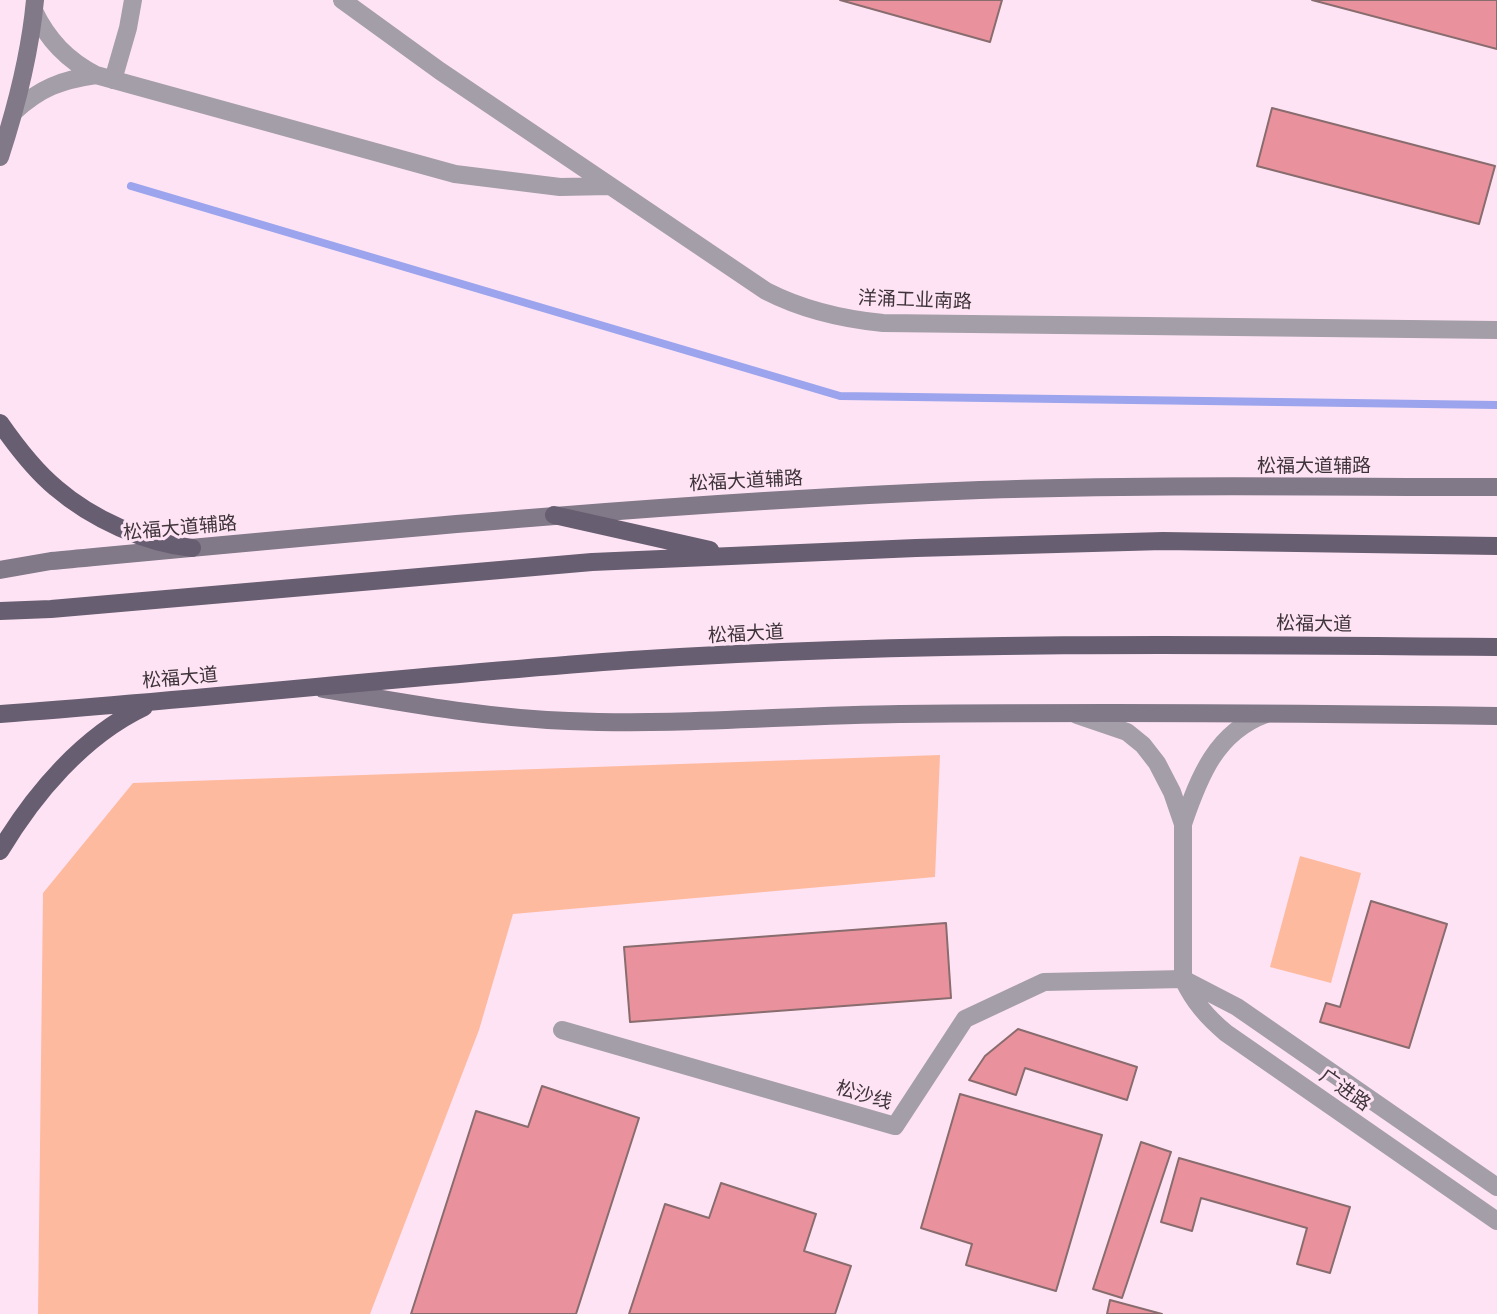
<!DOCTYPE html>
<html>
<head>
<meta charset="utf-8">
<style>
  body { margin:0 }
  canvas { display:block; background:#fee3f4 }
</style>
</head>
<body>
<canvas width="1497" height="1314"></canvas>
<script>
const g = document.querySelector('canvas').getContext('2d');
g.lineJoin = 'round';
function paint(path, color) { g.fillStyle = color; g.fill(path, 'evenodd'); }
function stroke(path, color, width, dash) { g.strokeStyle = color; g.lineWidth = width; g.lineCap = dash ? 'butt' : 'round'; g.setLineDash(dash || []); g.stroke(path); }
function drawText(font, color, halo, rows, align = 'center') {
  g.font = font + ' "Golos Text","Noto Sans SC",sans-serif'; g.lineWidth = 6; g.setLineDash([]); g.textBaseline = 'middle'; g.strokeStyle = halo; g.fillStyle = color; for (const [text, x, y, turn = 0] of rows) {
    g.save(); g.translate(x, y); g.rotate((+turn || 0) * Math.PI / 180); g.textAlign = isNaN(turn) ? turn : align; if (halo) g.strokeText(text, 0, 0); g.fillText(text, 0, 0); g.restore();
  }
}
paint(new Path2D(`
  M940,755L935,877L513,914L479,1030L370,1314H38L43,893L133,783Z
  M1300,856L1361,873L1331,983L1270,967Z`), '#feba9f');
stroke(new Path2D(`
  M131,186L840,396L1497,405`), '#9ba4ed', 8);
const building = new Path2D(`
  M840,0H1002L990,42Z
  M1312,0H1497V49Z
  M1272,108L1495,166L1479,224L1257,166Z
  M1371,901L1447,924L1409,1048L1320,1022L1326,1003L1340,1007Z
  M946,923L951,998L630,1022L624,947Z
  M1018,1029L1137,1067L1127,1100L1025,1068L1016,1095L969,1080L985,1056Z
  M542,1086L639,1118L576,1314H411L476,1111L528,1127Z
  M960,1094L1102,1135L1056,1291L966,1265L972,1244L921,1228Z
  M1141,1142L1171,1152L1122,1298L1093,1289Z
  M1179,1158L1350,1207L1330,1273L1297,1264L1307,1228L1201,1198L1192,1231L1161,1222Z
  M721,1183L816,1214L804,1251L851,1266L835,1314H629L665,1204L709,1218Z
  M1110,1300L1162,1314H1107Z`);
paint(building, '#e9929d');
stroke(building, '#896c6e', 2);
stroke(new Path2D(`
  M342,0L440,71L766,291C803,310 842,319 883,323L1497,330
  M34,11C48,40 67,60 96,75L455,174L560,187L610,186
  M113,80L128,28L133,0
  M14,112C40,88 61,80 96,75
  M1077,715L1127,732L1143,745L1157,763L1172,792L1183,824V979
  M1183,824C1199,777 1216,732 1266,714`), '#a49ea9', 18);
stroke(new Path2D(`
  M1183,979C1194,1002 1207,1017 1226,1033L1497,1221
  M562,1030L895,1126L965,1019L1044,982L1183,979L1237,1007L1497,1187`), '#a49ea9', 18);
stroke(new Path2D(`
  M0,157C17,105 30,54 35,0
  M0,570L51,561C360,532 669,502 980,490C1152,484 1325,487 1497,487
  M323,689C405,703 486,718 569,721C679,726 790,715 900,714C1099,712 1298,713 1497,716`), '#817888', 18);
stroke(new Path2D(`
  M0,423C16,446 34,470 56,488C92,519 145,543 192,548
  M554,515L710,550
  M0,611L51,609L592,562L916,548L1163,541L1497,546
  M0,714C210,699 420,675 631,660C919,641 1208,644 1497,647
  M0,851C34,794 83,736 144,707`), '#685e71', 18);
drawText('19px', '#3e343a', '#fee3f4', [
  ["洋涌工业南路",915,300,2],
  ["松福大道辅路",1314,466],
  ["松福大道辅路",746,481,-3],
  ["松福大道辅路",180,528,-5],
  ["松福大道",1314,624,1],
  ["松福大道",746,634,-3],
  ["松福大道",180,678,-5],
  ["广进路",1345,1090,35],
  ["松沙线",864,1095,16]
]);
</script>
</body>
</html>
